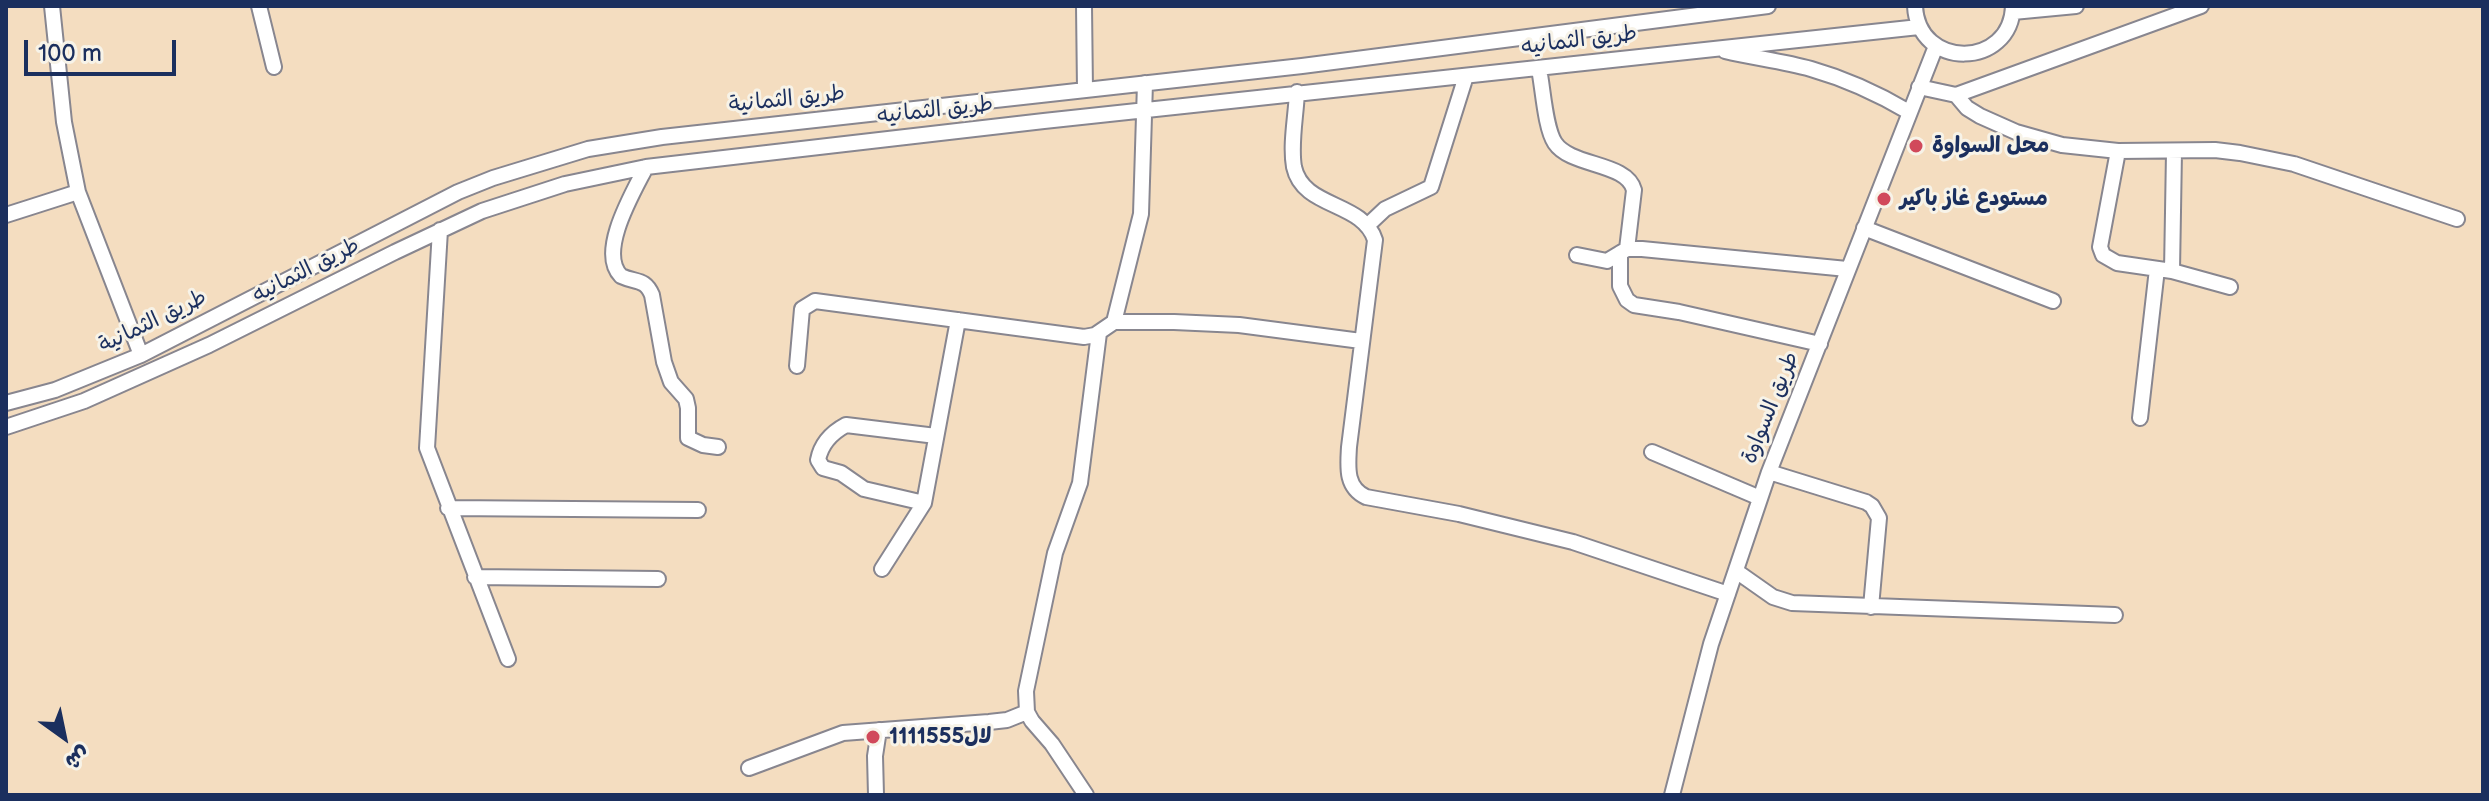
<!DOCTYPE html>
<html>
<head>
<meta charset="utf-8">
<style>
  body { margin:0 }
  #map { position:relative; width:2489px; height:801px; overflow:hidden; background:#f4ddc0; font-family:"Balsamiq Sans","Playpen Sans Arabic",sans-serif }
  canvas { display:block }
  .frame { position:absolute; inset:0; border:8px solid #1b2f5e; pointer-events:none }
  .north { position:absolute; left:24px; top:697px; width:80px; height:80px; -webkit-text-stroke:6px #f7f3e8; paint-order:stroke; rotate:147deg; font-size:22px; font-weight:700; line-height:32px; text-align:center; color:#1b2f5e }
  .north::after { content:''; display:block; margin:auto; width:28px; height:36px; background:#1b2f5e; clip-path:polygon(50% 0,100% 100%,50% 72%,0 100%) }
  .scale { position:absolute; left:24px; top:40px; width:152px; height:36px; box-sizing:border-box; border:4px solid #1b2f5e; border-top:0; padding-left:10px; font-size:24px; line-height:28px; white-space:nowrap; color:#1b2f5e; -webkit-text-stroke:6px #f7f3e8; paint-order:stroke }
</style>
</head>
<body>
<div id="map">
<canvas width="2489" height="801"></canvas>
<div class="frame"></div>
<div class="north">ش</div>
<div class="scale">100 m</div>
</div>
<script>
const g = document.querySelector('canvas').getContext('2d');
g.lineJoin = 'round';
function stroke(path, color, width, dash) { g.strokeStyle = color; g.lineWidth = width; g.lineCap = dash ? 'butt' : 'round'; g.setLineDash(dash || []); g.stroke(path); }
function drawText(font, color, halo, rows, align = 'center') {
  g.font = font + ' "Balsamiq Sans","Playpen Sans Arabic",sans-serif'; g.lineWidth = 6; g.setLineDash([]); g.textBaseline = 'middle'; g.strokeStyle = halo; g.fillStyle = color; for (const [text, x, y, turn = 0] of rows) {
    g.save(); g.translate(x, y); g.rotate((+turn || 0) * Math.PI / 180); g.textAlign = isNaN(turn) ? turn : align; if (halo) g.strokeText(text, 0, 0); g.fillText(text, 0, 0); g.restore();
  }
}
const minor = new Path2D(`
  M52,6L64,122L78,192L141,355
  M259,6L274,67
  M1084,6L1085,90
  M1915,6C1918,70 2011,69 2013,6
  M2013,12L2076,6
  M1725,51C1754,58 1783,61 1811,69C1846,79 1877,93 1909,112
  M1539,69C1543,88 1545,128 1555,143C1571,167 1627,162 1634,190L1627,249
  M1919,87L1956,95L1967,108L1980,116L2016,132L2062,145L2118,151L2215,150L2240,153L2294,164L2457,219
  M1297,92C1296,116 1290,144 1294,167C1303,209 1363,201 1375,240L1349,447C1348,466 1345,487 1366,497L1459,514L1573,542L1728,594
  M1956,95L2201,6
  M2118,151L2100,247L2103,255L2117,263L2172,271L2230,287
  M646,167C634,191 597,252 621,276C636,283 645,278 652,295L664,362L671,382L686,399L688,408V438L703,445L718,447
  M6,215L78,192
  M1368,225L1385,209L1431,187L1466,76
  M1864,228L2053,301
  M440,230L427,448L508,659
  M1620,253V286L1627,300L1634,305L1679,312L1820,344
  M1577,255L1607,261L1627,249H1642L1847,269
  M2172,271L2174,152
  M1114,322L1141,214L1145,83
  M797,366L802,309L815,301L1084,337L1095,335L1114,322H1174L1239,325L1361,341
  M6,403L55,390L141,355L458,192L493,178L588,149L662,137L1302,66L1768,6
  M2140,418L2157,269
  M6,427L84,401L209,345L395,252L482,211L565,184L646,167C1070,117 1495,70 1919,27
  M1652,452L1760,498
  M1769,472L1866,502L1872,506L1879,518L1871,607
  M924,503L864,489L841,473L823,468L818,460C821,444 831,433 846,425L936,436
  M448,508L698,510
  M882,569L924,503L958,320
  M1736,571L1773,597L1792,603L2115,615
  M475,577L658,579
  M749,768L843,733L989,722L1007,720L1027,712
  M876,795L875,756L879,730
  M1086,795L1052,744L1032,721L1027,712L1026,691L1055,553L1080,483L1099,333
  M1672,795L1711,644L1769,472L1936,46`);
stroke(minor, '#88868f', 18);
stroke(minor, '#fff', 14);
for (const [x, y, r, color] of [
  [1916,146,8,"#d1495b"],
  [1884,199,8,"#d1495b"],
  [873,737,8,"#d1495b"]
]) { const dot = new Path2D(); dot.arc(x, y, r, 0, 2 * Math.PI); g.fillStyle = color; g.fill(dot); stroke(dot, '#f7f3e8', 3); }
drawText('22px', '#1b2f5e', '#f7f3e8', [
  ["طريق الثمانيه",1579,41,-7],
  ["طريق الثمانية",787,100,-6],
  ["طريق الثمانيه",935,111,-6],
  ["طريق الثمانيه",306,271,-27],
  ["طريق الثمانية",153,322,-26],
  ["طريق السواوة",1771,408,-68]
]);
drawText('bold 22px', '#1b2f5e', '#f7f3e8', [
  ["محل السواوة",1932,146],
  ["مستودع غاز باكير",1900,199],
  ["1111555لال",889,737]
], 'left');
</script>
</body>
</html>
